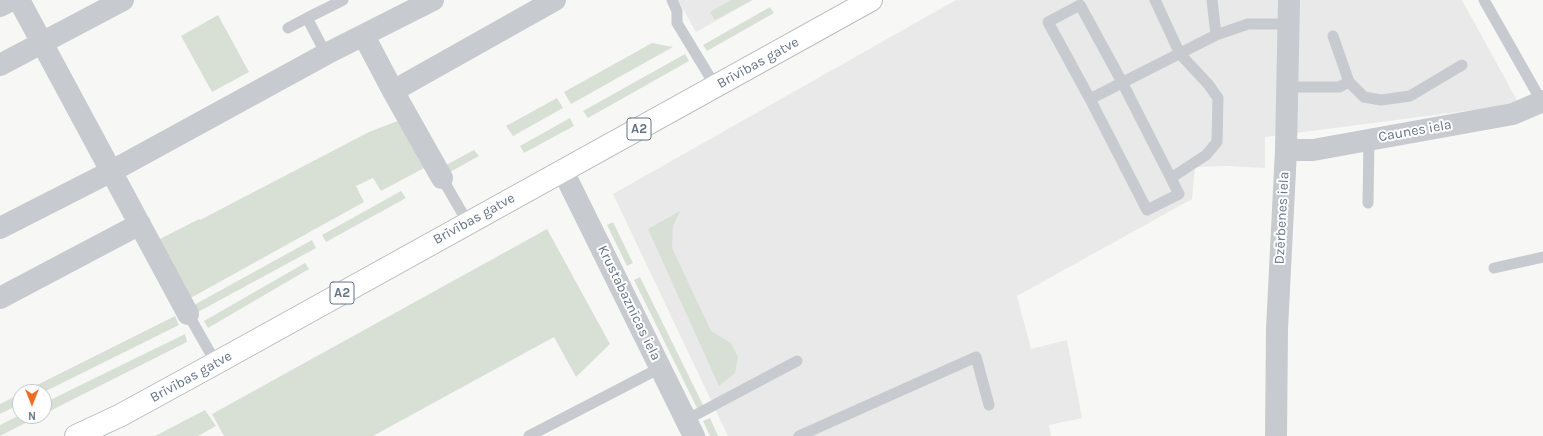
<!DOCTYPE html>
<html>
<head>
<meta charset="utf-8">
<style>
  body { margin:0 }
  #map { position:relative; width:1543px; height:436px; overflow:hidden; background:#f7f8f5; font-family:Karla,sans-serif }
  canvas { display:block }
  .north { position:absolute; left:12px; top:384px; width:40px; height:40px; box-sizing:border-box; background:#fff; border:1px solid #c1c7cf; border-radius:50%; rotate:180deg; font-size:11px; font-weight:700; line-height:16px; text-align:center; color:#657387 }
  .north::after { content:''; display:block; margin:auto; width:14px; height:18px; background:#ec6d21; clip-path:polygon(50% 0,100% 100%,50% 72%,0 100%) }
</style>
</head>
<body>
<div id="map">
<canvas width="1543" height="436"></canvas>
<div class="north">N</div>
</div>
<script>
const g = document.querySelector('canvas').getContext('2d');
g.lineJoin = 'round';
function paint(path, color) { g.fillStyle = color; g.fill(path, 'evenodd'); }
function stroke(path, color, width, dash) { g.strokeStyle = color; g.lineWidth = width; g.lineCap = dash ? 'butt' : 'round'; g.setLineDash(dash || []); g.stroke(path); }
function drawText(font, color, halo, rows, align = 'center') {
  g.font = font + ' Karla,sans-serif'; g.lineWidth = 4; g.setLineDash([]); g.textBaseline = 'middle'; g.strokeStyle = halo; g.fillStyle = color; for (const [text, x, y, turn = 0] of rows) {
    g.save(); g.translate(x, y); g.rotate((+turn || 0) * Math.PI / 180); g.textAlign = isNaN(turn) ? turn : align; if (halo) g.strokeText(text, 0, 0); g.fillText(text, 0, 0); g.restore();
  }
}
paint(new Path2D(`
  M678,0H753L696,32Z
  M956,0H1462L1519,104L1265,137V168L1226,166L1195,167L1192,199L1017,296L1031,349L1067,340L1082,418L1049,425L1051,436H728L613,194Z`), '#e8e9e8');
paint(new Path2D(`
  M731,0H752L715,20L710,12Z
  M770,7L774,13L707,51L703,45Z
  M218,15L249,72L212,92L181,36Z
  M652,43L673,47L571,104L564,92Z
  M685,54L689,61L588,118L583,111Z
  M557,98L563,108L513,136L506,126Z
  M570,118L574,126L524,153L520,146Z
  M400,120L426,167L381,191L373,178L356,186L364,202L187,300L158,240L199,219L200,220L369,132Z
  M474,150L479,156L450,172L446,165Z
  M401,191L406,198L326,242L322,235Z
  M680,211L673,226L672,248L711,331L731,343L738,357L735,373L719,386L648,229Z
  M613,222L633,263L627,266L607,225Z
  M547,229L610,344L576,377L554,337L373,436H224L212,414Z
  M312,240L316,248L198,312L194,305Z
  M305,263L309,269L208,328L204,321Z
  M640,277L703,405L697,408L634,280Z
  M175,316L179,325L44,392H23Z
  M185,334L187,342L44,414V403Z
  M20,394V404L0,414V404Z
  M205,410L216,426L198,436H155Z
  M20,415L39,416L0,436V425Z
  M710,418L718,436H710L703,421Z`), '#d8e0d6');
const highway = new Path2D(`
  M76,436L121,415L216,363L871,0`);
stroke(highway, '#b9bcc0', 24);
stroke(new Path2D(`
  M672,0L677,11V23L716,87
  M1155,0L1180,54L1208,84L1218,98L1217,142L1206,155L1171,178
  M1212,0L1216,35
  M1484,0L1542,102
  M1080,5L1122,82L1179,194L1147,210L1090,99L1048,22Z
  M307,18L343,0
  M288,28L307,18L326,54
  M1349,82L1364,97L1381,100L1410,96L1462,65
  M1288,87H1339L1349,82L1333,36
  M1090,99L1216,35L1248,24H1289
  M442,178L468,223
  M1368,203L1369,139
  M1494,268L1543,257
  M188,314L216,363
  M686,420L797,361
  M529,436L660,368
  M799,436L976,357L989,405`), '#c7cace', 11);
stroke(new Path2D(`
  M19,0L188,314
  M0,6L12,0
  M364,36L393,91L442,178
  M0,65L123,0
  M393,91L555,0
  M1286,150H1313L1513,114L1543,101
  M563,171L694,436
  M0,228L112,171L326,54L433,0
  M0,298L140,224
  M1276,436L1277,329L1286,150L1289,0`), '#c7cace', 22);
stroke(highway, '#fff', 22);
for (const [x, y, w] of [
  [639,129,24],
  [342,293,24]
]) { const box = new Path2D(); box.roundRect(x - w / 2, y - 11, w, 22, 3); g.fillStyle = '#fff'; g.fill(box); stroke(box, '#657387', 1); }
drawText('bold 13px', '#657387', null, [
  ["A2",639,129],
  ["A2",342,293]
]);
drawText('14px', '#657387', '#fff', [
  ["Brīvības gatve",758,63,-29],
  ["Caunes iela",1415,131,-10],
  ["Dzērbenes iela",1282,218,-87],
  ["Brīvības gatve",474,219,-29],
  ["Krustabaznīcas iela",629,303,64],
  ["Brīvības gatve",191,377,-29]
]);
</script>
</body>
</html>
